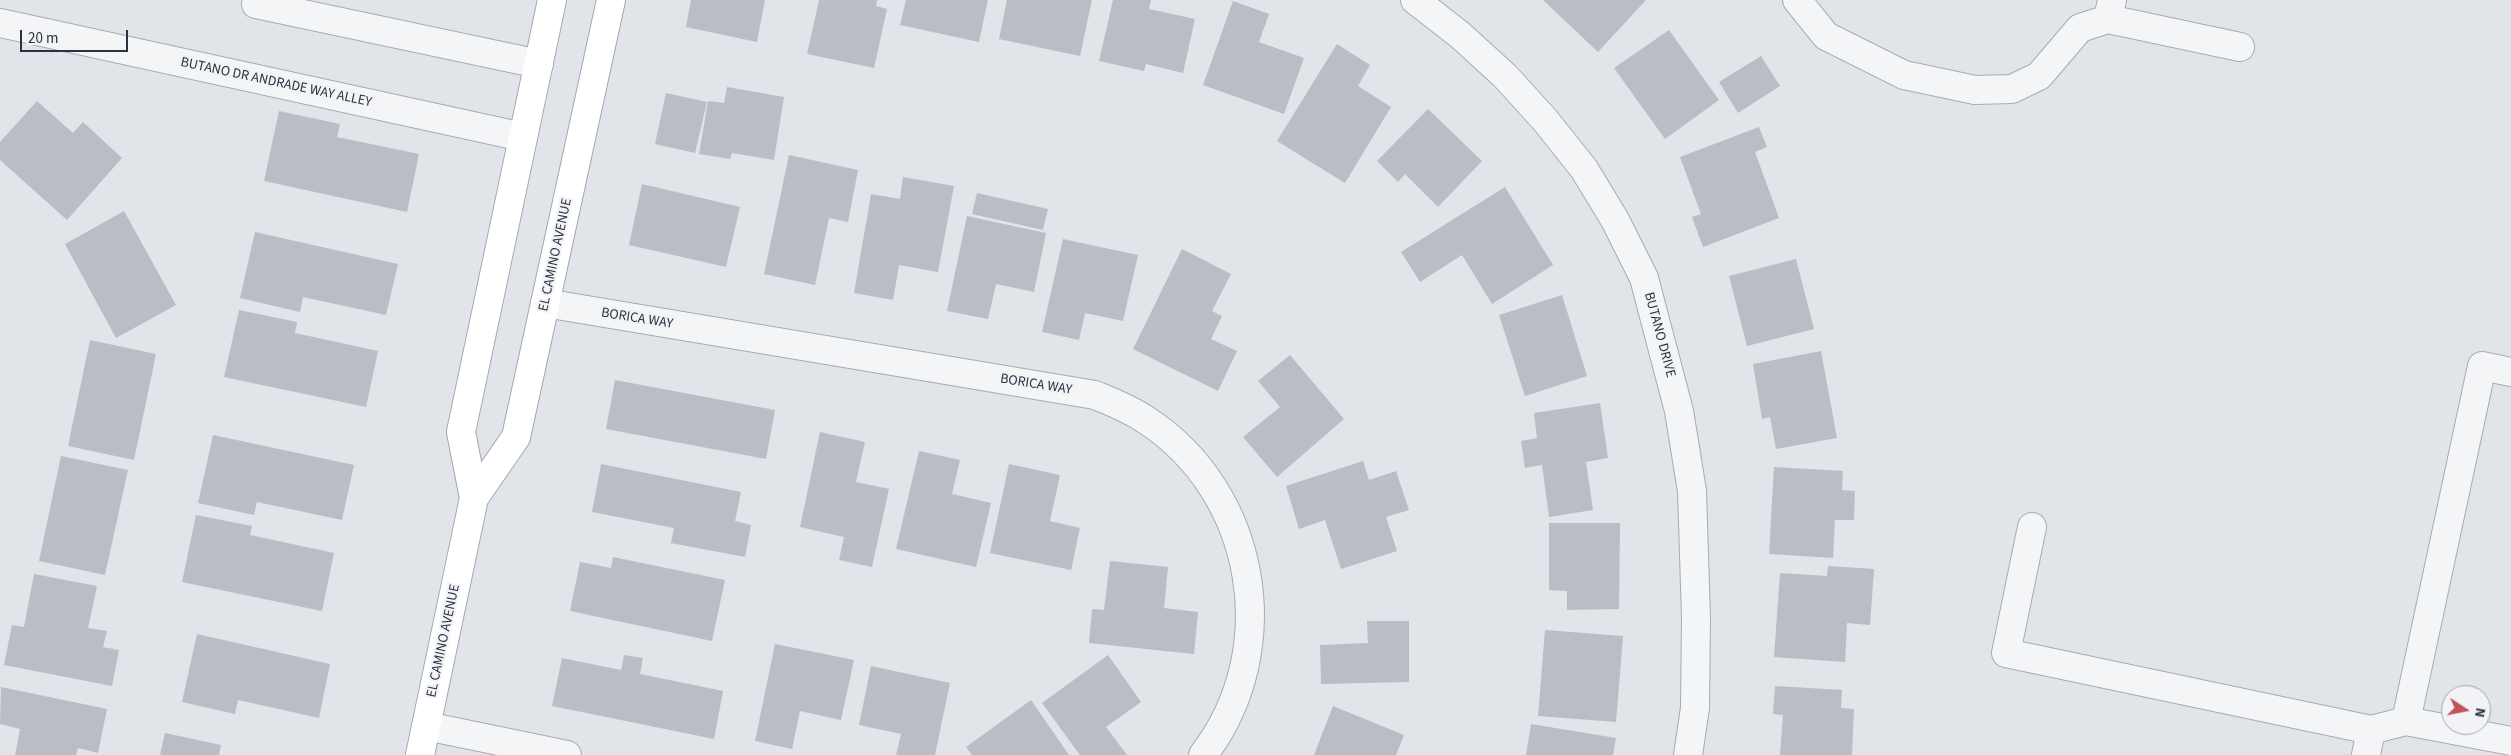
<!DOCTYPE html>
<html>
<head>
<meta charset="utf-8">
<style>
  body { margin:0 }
  #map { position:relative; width:2511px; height:755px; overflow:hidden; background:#e1e4e9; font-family:"Source Sans 3",sans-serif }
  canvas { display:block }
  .north { position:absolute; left:2441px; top:685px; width:50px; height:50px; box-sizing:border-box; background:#f1f3f6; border:1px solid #a2a5ad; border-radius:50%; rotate:101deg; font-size:14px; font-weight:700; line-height:20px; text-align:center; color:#2b313f }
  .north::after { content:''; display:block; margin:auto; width:18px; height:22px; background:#c1535b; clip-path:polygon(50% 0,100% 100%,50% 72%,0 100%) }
  .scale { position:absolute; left:20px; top:30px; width:108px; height:22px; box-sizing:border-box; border:2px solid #2b313f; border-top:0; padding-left:6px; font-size:15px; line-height:18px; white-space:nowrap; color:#2b313f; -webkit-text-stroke:4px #f1f3f6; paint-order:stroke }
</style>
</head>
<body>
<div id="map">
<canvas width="2511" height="755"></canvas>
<div class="north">N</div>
<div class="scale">20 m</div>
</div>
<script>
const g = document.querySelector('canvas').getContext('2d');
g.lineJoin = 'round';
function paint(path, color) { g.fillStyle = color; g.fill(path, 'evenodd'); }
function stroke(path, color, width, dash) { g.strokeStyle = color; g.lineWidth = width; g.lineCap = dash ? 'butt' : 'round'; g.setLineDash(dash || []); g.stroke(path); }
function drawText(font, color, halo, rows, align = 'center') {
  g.font = font + ' "Source Sans 3",sans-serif'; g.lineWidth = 4.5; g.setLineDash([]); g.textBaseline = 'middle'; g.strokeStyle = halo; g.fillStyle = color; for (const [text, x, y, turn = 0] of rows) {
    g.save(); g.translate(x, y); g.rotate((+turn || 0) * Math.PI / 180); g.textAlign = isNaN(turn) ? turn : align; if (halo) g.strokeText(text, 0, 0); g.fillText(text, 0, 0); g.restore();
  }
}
paint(new Path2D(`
  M691,0H765L757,42L686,27Z
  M819,0H877L876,6L887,9L874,68L807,54Z
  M906,0H988L979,42L900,25Z
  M1007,0H1092L1080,56L999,39Z
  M1113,0H1151L1149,9L1195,19L1183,73L1146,64L1144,71L1099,61Z
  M1543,0H1646L1598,52Z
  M1233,1L1269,14L1259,42L1304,58L1284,114L1203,85Z
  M1669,30L1719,100L1665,139L1614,68Z
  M1337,44L1370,65L1358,86L1391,107L1345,183L1277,141Z
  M1761,56L1780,86L1738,113L1719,82Z
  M727,87L784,97L774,160L732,153L730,159L699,154L708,101L724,103Z
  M666,93L707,102L695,153L655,144Z
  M37,101L73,133L83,122L122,158L67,220L0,160V142Z
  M1428,109L1482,161L1438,207L1405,174L1398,182L1377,161Z
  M279,111L340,124L337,137L419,154L407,212L264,181Z
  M1759,127L1767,147L1755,152L1779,218L1703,247L1692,217L1701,214L1680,157Z
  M789,155L858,170L848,222L829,218L815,285L764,274Z
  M903,177L954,186L938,272L899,265L893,300L854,293L871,194L900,199Z
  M642,184L740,207L726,267L629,245Z
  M1505,187L1553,265L1492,304L1462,255L1420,282L1401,252Z
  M977,193L1048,209L1043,230L972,214Z
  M124,211L176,305L116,338L65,244Z
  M967,216L1046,233L1034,292L996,284L988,319L947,311Z
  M255,232L398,264L386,315L303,297L300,312L240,298Z
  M1063,239L1138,255L1123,321L1085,313L1079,340L1042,332Z
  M1182,249L1231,274L1212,311L1222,316L1211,339L1237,351L1218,391L1133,349Z
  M1796,259L1814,329L1747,346L1729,276Z
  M1562,295L1587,376L1525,396L1499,315Z
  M239,310L297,322L295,333L378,351L366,407L224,377Z
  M90,340L156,354L134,460L68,446Z
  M1821,351L1837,438L1776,449L1770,417L1762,419L1753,364Z
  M1290,355L1344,419L1277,477L1243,437L1280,407L1258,381Z
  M615,380L775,410L766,459L606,429Z
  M1600,403L1608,458L1586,462L1593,510L1549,517L1542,465L1525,468L1521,441L1537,438L1534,413Z
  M820,432L865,442L856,482L889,489L872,567L839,560L844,537L800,527Z
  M213,435L354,465L342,520L257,502L254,515L198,503Z
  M919,451L960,460L952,494L991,503L976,567L896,549Z
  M61,456L128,470L105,575L39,561Z
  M1363,461L1369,480L1396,471L1409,510L1386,517L1397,551L1341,569L1325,520L1299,529L1286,486Z
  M601,464L741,492L735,521L751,525L745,557L671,543L674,528L592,512Z
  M1009,464L1060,475L1050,521L1080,528L1071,570L990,553Z
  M1774,467L1843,471L1842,490L1855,491L1854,520H1835L1833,558L1769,554Z
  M196,515L252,526L250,535L334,553L322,611L182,582Z
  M1549,523H1620L1619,609L1567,610V591L1549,590Z
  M613,557L725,580L712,641L570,611L580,562L611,568Z
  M1110,561L1168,567L1164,608L1198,612L1194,654L1089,643L1092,609L1104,610Z
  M1828,566L1874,569L1870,625L1847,623L1845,662L1774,657L1780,573L1827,576Z
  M34,574L97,586L88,628L107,631L103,647L119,650L112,686L4,665L12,625L24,627Z
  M1367,621H1409V682L1321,684L1320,645L1368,643Z
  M1545,630L1623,636L1616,722L1538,716Z
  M197,634L330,664L319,718L238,700L235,714L182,702Z
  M775,644L854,660L841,720L800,711L792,749L755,741Z
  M624,655L643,658L640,674L723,691L714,739L552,706L562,658L621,670Z
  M1108,655L1141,702L1106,727L1127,755H1080L1042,703Z
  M871,666L950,683L935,755H896L901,734L859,725Z
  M1775,686L1842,690L1841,708L1854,709L1852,755H1780L1783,715L1773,714Z
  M1,687L107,709L98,753L78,748L76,755H15L20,729L0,724Z
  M1031,700L1069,755H972L966,747Z
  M1333,706L1404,735L1396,755H1314Z
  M1531,724L1616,738L1613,755H1526Z
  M165,733L221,745L219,755H160Z`), '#b9bdc5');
const minor = new Path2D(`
  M1415,0L1460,35L1505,76L1545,120L1584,169L1615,220L1644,278L1679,411L1692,491L1696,618L1695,708L1688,755
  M1797,0L1826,36L1904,75L1975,90L2012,89L2039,76L2080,28L2108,19
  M2112,0L2108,19L2240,47
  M256,4L539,64
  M0,23L523,137
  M545,303L1095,395C1112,402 1130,409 1146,420C1257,492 1284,650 1203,755
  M2032,527L2006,653L2371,730L2406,721L2511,741
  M2406,721L2482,366L2511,372
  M426,726L567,755
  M2366,755L2371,730`);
const major = new Path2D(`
  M474,498L461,432L552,0
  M420,755L474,498L516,437L611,0`);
stroke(minor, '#a7abb3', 30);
stroke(major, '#a2a8b3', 30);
stroke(minor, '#f4f5f7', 28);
stroke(major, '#fff', 28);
drawText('14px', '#2b313f', '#f1f3f6', [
  ["BUTANO DR ANDRADE WAY ALLEY",276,83,12],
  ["EL CAMINO AVENUE",556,255,-78],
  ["BORICA WAY",637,319,9],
  ["BUTANO DRIVE",1659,335,75],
  ["BORICA WAY",1036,385,9],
  ["EL CAMINO AVENUE",444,641,-78]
]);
</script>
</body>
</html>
